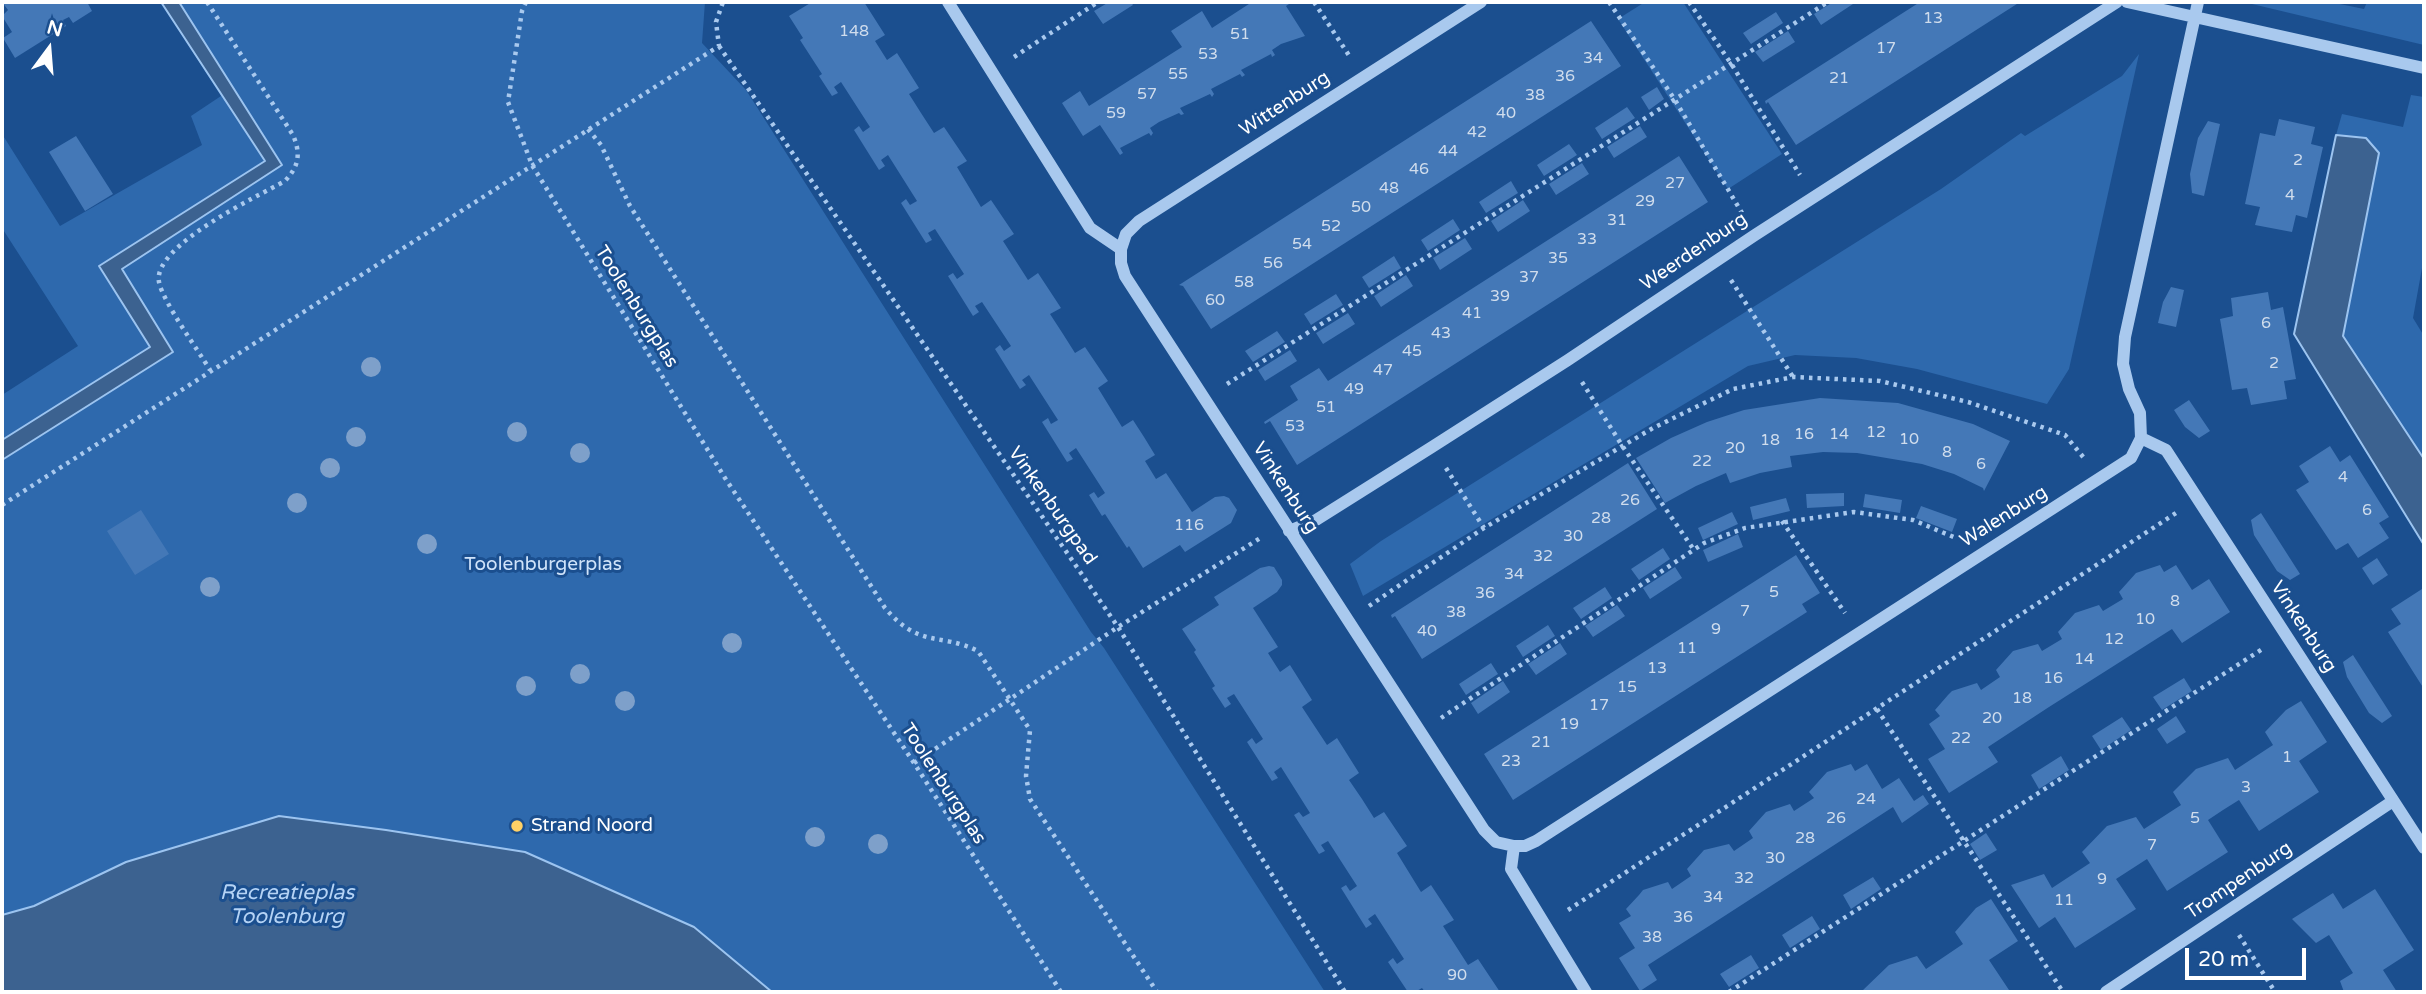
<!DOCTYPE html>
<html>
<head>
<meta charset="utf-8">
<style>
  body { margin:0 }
  #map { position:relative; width:2426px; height:994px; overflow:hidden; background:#1b4f8f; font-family:"Varela Round",sans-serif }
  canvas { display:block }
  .frame { position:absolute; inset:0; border:4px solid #fff; pointer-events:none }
  .north { position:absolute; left:14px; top:14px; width:70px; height:70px; -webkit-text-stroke:5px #1b4f8f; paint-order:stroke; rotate:16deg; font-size:19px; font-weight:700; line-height:28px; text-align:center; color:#fff }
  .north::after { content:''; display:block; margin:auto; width:24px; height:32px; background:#fff; clip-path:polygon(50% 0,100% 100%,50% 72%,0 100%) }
  .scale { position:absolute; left:2185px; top:948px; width:121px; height:32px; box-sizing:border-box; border:4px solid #fff; border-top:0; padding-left:9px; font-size:21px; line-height:24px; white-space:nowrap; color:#fff; -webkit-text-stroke:5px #1b4f8f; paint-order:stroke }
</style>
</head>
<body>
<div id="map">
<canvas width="2426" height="994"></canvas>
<div class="frame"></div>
<div class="north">N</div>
<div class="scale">20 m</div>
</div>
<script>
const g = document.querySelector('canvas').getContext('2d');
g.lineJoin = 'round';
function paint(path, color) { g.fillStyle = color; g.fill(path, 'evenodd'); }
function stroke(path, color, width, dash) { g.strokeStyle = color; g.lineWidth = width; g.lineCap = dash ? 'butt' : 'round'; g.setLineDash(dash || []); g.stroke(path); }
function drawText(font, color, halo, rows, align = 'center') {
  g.font = font + ' "Varela Round",sans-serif'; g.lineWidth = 6; g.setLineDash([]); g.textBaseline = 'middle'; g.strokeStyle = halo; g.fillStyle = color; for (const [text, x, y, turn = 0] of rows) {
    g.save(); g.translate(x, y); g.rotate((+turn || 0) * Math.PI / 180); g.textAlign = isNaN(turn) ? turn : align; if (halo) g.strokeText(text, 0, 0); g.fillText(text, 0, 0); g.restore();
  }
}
paint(new Path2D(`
  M161,2H705L702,43L746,90L1091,632L1104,648L1325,992H2V460L173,352L114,258L99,267L150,347L2,440V395L78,346L2,228V134L60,226L202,145L191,116L221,96Z
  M1645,2H1683L1782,154L1728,189L1618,19Z
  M2251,2H2330L2364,9L2367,2H2424V45L2252,4Z
  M2139,54L2069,369L2047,404L1917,369L1856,358L1795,355L1748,366L1363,596L1350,564L1381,541L1941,189L2021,133L2025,136L2122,76Z
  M2411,95L2424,97V257L2413,318L2424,336V459L2343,336L2379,153L2366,138L2336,135L2342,114L2403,127Z`), '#2e69ad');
const water = new Path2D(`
  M161,2H179L282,165L122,269L173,352L2,460V440L150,347L99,266L265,161Z
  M2336,135L2366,138L2379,153L2343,336L2424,459V545L2294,334Z
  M279,816L386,830L525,852L694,927L772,992H2V915L34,906L126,862Z`);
paint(water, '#3c6290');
stroke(water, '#9cc4f0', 2);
paint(new Path2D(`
  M2,2H87L92,11L73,23L69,17L63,20L66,26L15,58L3,38L12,32L2,16L8,10Z
  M812,2H864L885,35L875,41L887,60L897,53L919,88L909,94L921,113L934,133L944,127L967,161L957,167L981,207L991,200L1014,234L1003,241L1028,280L1038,273L1061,308L1050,314L1063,334L1075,353L1085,347L1108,381L1098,388L1122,427L1133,420L1144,437L1155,455L1145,461L1156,479L1166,473L1192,512L1215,497L1224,496L1229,498L1237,510L1231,523L1185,552L1180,545L1143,568L1129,546L1127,548L1105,514L1102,516L1089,495L1094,492L1098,498L1105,493L1076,448L1069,453L1073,459L1067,462L1042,422L1048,418L1051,424L1058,420L1029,375L1022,380L1026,385L1020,389L995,349L1000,345L1004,351L1011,346L982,302L975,306L979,312L973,316L948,276L953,273L957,279L964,274L935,229L928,233L932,240L926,243L901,203L906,199L910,205L917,201L888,155L881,160L885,166L879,170L854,130L859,126L863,132L870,127L841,82L834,87L838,93L832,96L819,76L822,74L800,40L803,38L789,16Z
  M1109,2H1131L1133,5L1103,24L1094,11Z
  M1252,2H1292L1286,6L1305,36L1281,44L1272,50L1275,55L1272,57L1271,54L1241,70L1245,75L1242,77L1240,74L1211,89L1214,94L1212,97L1210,94L1180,108L1184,114L1181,115L1179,113L1159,122L1150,128L1153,133L1151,136L1149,133L1120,148L1123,153L1120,155L1100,125L1083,136L1062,103L1080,91L1089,106L1182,47L1171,31L1202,11L1212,28Z
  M1833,2H1851L1853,4L1821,25L1814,14Z
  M1920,2H2020L1796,145L1768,102L1766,104L1765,101Z
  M1776,12L1783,23L1751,44L1743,33Z
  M1591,21L1621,66L1211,329L1183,286L1179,285Z
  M1788,31L1795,42L1763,62L1755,52Z
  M1657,87L1664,99L1649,110L1641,97Z
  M1627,107L1635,118L1602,139L1595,128Z
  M2279,119L2315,127L2311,144L2323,147L2307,218L2296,215L2292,232L2255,225L2260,207L2245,204L2260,133L2275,136Z
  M2208,121L2220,124L2204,196L2192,193L2190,174L2198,138Z
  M1640,126L1647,137L1614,158L1607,147Z
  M76,136L113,194L85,211L49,152Z
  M1569,144L1577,155L1544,176L1537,165Z
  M1679,156L1708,202L1297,465L1270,421L1265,424L1264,422L1298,400L1290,386L1319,368L1328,381Z
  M1582,163L1589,174L1556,195L1549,184Z
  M1511,181L1518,193L1486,213L1479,202Z
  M1523,200L1530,211L1498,232L1491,221Z
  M1453,219L1460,230L1428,251L1421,240Z
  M1465,238L1472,249L1440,270L1433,258Z
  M1394,256L1401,268L1369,288L1362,277Z
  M1406,275L1413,286L1381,307L1374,296Z
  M2171,287L2184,290L2176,327L2158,323L2163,302Z
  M2268,292L2271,310L2283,307L2296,379L2284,381L2287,399L2251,405L2247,388L2232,390L2220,319L2233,316L2231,298Z
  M1336,294L1343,305L1311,325L1304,314Z
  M1348,313L1355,324L1323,344L1316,333Z
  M1277,331L1285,342L1253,362L1245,351Z
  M1290,350L1297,361L1265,381L1258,370Z
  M1820,398L1898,403L1973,424L2010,441L1984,491L1983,488L1954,474L1922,464L1857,453L1823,452L1790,456L1792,467L1760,473L1730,483L1726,473L1696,486L1665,503L1636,458L1671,438L1707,422L1744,410Z
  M2189,400L2210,431L2199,438L2185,427L2174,410Z
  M2330,446L2340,462L2350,455L2389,517L2379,523L2389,538L2358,558L2348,543L2336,550L2296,490L2309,482L2299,466Z
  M1628,463L1657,509L1422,659L1395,616L1392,618L1391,615Z
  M1844,493V506L1807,508L1806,494Z
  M1865,494L1902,500L1900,513L1863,507Z
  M1786,498L1790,511L1753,520L1750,507Z
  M1921,506L1957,519L1952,532L1916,518Z
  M141,510L169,554L135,575L107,531Z
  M1732,512L1738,524L1703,540L1698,528Z
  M2261,513L2300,574L2290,580L2277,571L2254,535L2251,520Z
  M1738,534L1743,547L1708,562L1703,550Z
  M1663,548L1670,559L1639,580L1631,569Z
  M1796,555L1820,593L1802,604L1807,612L1513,800L1484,754Z
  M2377,558L2388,575L2373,585L2362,568Z
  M2160,565L2164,572L2176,565L2192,590L2209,579L2230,612L2182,643L2172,629L2049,707L1988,747L1998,762L1949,793L1928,759L1945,749L1929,724L1940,716L1935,710L1948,695L1952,691L1977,683L1981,690L2000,677L1996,670L2013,651L2038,644L2042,651L2062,639L2058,632L2075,613L2099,605L2103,611L2123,599L2119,592L2136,573Z
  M1269,566L1274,567L1282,580V585L1277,592L1253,608L1278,647L1268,653L1280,672L1290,665L1312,700L1302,707L1327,745L1337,738L1359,773L1349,780L1362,799L1374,818L1384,812L1407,846L1397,853L1421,892L1431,885L1454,920L1443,926L1468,965L1478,959L1500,992H1425L1422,988L1415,992H1408L1388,962L1393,958L1397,964L1404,959L1375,914L1368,919L1372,924L1366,928L1341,888L1346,885L1350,891L1357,886L1328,841L1321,845L1325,851L1319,854L1294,815L1299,812L1303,817L1310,813L1281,767L1274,772L1278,778L1272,781L1247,742L1252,738L1256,744L1263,739L1234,694L1227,698L1231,704L1225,708L1212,688L1215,686L1194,652L1196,650L1182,629L1219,605L1214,597L1260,568Z
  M1675,567L1682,578L1650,599L1643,588Z
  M1605,587L1612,598L1581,619L1573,608Z
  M2422,589L2424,593V689L2388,632L2401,624L2391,609Z
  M1617,605L1625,616L1593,637L1585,626Z
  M1548,625L1555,636L1523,657L1516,646Z
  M1560,643L1567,654L1536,675L1528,664Z
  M2353,655L2392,716L2382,723L2369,713L2347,677L2343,662Z
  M1491,663L1498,674L1466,695L1459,684Z
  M2184,678L2192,691L2162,710L2153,697Z
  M1503,681L1510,692L1478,714L1471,703Z
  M2301,701L2327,742L2299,761L2319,792L2259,831L2239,800L2223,810L2208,820L2228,852L2167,891L2147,859L2116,879L2136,909L2075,948L2055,917L2039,928L2011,885L2044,874L2052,888L2090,863L2082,852L2107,826L2136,817L2144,829L2181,805L2173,792L2196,769L2228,758L2235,770L2273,745L2265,732L2286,710Z
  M2176,716L2186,732L2167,744L2157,729Z
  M2122,717L2131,730L2101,750L2092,736Z
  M2061,756L2069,770L2039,789L2031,775Z
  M1851,764L1855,771L1867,764L1882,789L1899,778L1914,801L1923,795L1929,804L1902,823L1893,807L1709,926L1648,965L1657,980L1640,991L1619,958L1635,948L1619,923L1631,916L1626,909L1639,895L1643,890L1668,882L1672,889L1691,876L1687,869L1704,850L1729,844L1734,851L1753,838L1749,831L1766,812L1790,804L1794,811L1814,798L1809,792L1827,772Z
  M1986,833L1997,850L1980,860L1970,844Z
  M1873,877L1881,889L1851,909L1843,895Z
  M2375,889L2414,950L2383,970L2397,992H2344L2340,981L2353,973L2329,935L2316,943L2292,919L2333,893L2343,909Z
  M1991,899L2018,941L1989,960L2009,990L2005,992H1865L1863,990L1889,965L1917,956L1926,969L1963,944L1955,932L1976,908Z
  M1812,916L1820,929L1790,948L1782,935Z
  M1751,955L1759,968L1729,987L1720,974Z`), '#4478b7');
stroke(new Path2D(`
  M207,2L293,135C301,154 299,166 285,181C258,196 152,246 159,282C163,302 198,350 210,370
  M526,2L522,11L508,102L532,165L725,478L914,763L1061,992
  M1314,2L1350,57
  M1609,2L1675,100L1742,213
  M1689,2L1732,65L1800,175
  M719,46L1118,627L1345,992
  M1014,57L1098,2
  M588,129L601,145L630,206L885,608C920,649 939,632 978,651L1030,730L1026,776L1030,799L1157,992
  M1731,280L1793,377
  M1582,382L1623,447L1694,550
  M1227,384L1828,2
  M1446,468L1484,528
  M2,505L719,46L716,22L723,2
  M1782,521L1845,613
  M1369,606L1484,528L1653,428L1733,389L1793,377L1880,381L1968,402L2065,435L2084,458
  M1877,709L2063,992
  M1441,718L1704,543L1745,528L1854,512L1913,520L1956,538
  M914,763L1118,627L1262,537
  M1568,910L2176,513
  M2239,935L2275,992
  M1729,992L2264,648`), '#a9c9ee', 4.5, [3.5, 5]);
stroke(new Path2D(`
  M948,2L1090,228L1121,249V263L1125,276L1484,830L1496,842L1514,846L1511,869L1586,992
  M2127,2L2424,68
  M1121,249L1126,234L1139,221L1481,2
  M2141,438L2166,450L2424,848
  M1289,531L1316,520L1432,447L1568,360L1755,235L2117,2
  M1514,846H1525L1536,841L2131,458L2141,438L2140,413L2129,389L2123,364L2125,337L2198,2
  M2106,992L2393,801`), '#a9c9ee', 12);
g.fillStyle = '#7ea0ca';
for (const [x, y] of [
  [371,367],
  [517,432],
  [356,437],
  [580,453],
  [330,468],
  [297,503],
  [427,544],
  [210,587],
  [732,643],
  [580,674],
  [526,686],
  [625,701],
  [815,837],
  [878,844]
]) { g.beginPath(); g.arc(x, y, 10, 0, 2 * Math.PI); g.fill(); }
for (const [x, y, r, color] of [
  [517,826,7,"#ffd166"]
]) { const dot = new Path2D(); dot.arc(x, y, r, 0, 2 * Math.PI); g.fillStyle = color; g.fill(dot); stroke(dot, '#1b4f8f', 2.5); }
drawText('16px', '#d0dded', null, [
  ["13",1933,19],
  ["148",854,32],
  ["51",1240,35],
  ["17",1886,49],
  ["53",1208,55],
  ["34",1593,59],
  ["55",1178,75],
  ["36",1565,77],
  ["21",1839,79],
  ["57",1147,95],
  ["38",1535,96],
  ["59",1116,114],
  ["40",1506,114],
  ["42",1477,133],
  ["44",1448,152],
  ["2",2298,161],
  ["46",1419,170],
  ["27",1675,184],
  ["48",1389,189],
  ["4",2290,196],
  ["29",1645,202],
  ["50",1361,208],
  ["31",1617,221],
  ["52",1331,227],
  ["33",1587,240],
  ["54",1302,245],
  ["35",1558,259],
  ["56",1273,264],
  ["37",1529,278],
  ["58",1244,283],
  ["39",1500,297],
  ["60",1215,301],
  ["41",1472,314],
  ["6",2266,324],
  ["43",1441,334],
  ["45",1412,352],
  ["2",2274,364],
  ["47",1383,371],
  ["49",1354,390],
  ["51",1326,408],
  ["53",1295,427],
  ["12",1876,433],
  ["16",1804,435],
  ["14",1839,435],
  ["10",1909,440],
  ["18",1770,441],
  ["20",1735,449],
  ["8",1947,453],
  ["22",1702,462],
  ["6",1981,465],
  ["4",2343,478],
  ["26",1630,501],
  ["6",2367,511],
  ["28",1601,519],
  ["116",1189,526],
  ["30",1573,537],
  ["32",1543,557],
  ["34",1514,575],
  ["5",1774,593],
  ["36",1485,594],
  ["8",2175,602],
  ["7",1745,612],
  ["38",1456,613],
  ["10",2145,620],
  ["9",1716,630],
  ["40",1427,632],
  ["12",2114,640],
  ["11",1687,649],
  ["14",2084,660],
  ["13",1657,669],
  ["16",2053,679],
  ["15",1627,688],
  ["18",2022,699],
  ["17",1599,706],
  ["20",1992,719],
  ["19",1569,725],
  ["22",1961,739],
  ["21",1541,743],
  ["1",2287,758],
  ["23",1511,762],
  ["3",2246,788],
  ["24",1866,800],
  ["26",1836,819],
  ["5",2195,819],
  ["28",1805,839],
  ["7",2152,846],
  ["30",1775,859],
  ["32",1744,879],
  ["9",2102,880],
  ["34",1713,898],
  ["11",2064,901],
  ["36",1683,918],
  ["38",1652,938],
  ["90",1457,976]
]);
drawText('19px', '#fff', '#1b4f8f', [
  ["Wittenburg",1285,104,-33],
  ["Weerdenburg",1694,252,-34],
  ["Toolenburgplas",636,307,58],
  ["Vinkenburg",1285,488,57],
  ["Vinkenburgpad",1052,506,55],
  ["Walenburg",2004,517,-32],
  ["Vinkenburg",2303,627,57],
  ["Toolenburgplas",943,784,57],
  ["Trompenburg",2239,881,-34]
]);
drawText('19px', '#cfe3fa', '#1b4f8f', [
  ["Toolenburgerplas",543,565]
]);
drawText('19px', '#fff', '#1b4f8f', [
  ["Strand Noord",531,826]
], 'left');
drawText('italic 21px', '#b5d3f5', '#1b4f8f', [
  ["Recreatieplas",287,893],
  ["Toolenburg",287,917]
]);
</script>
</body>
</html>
